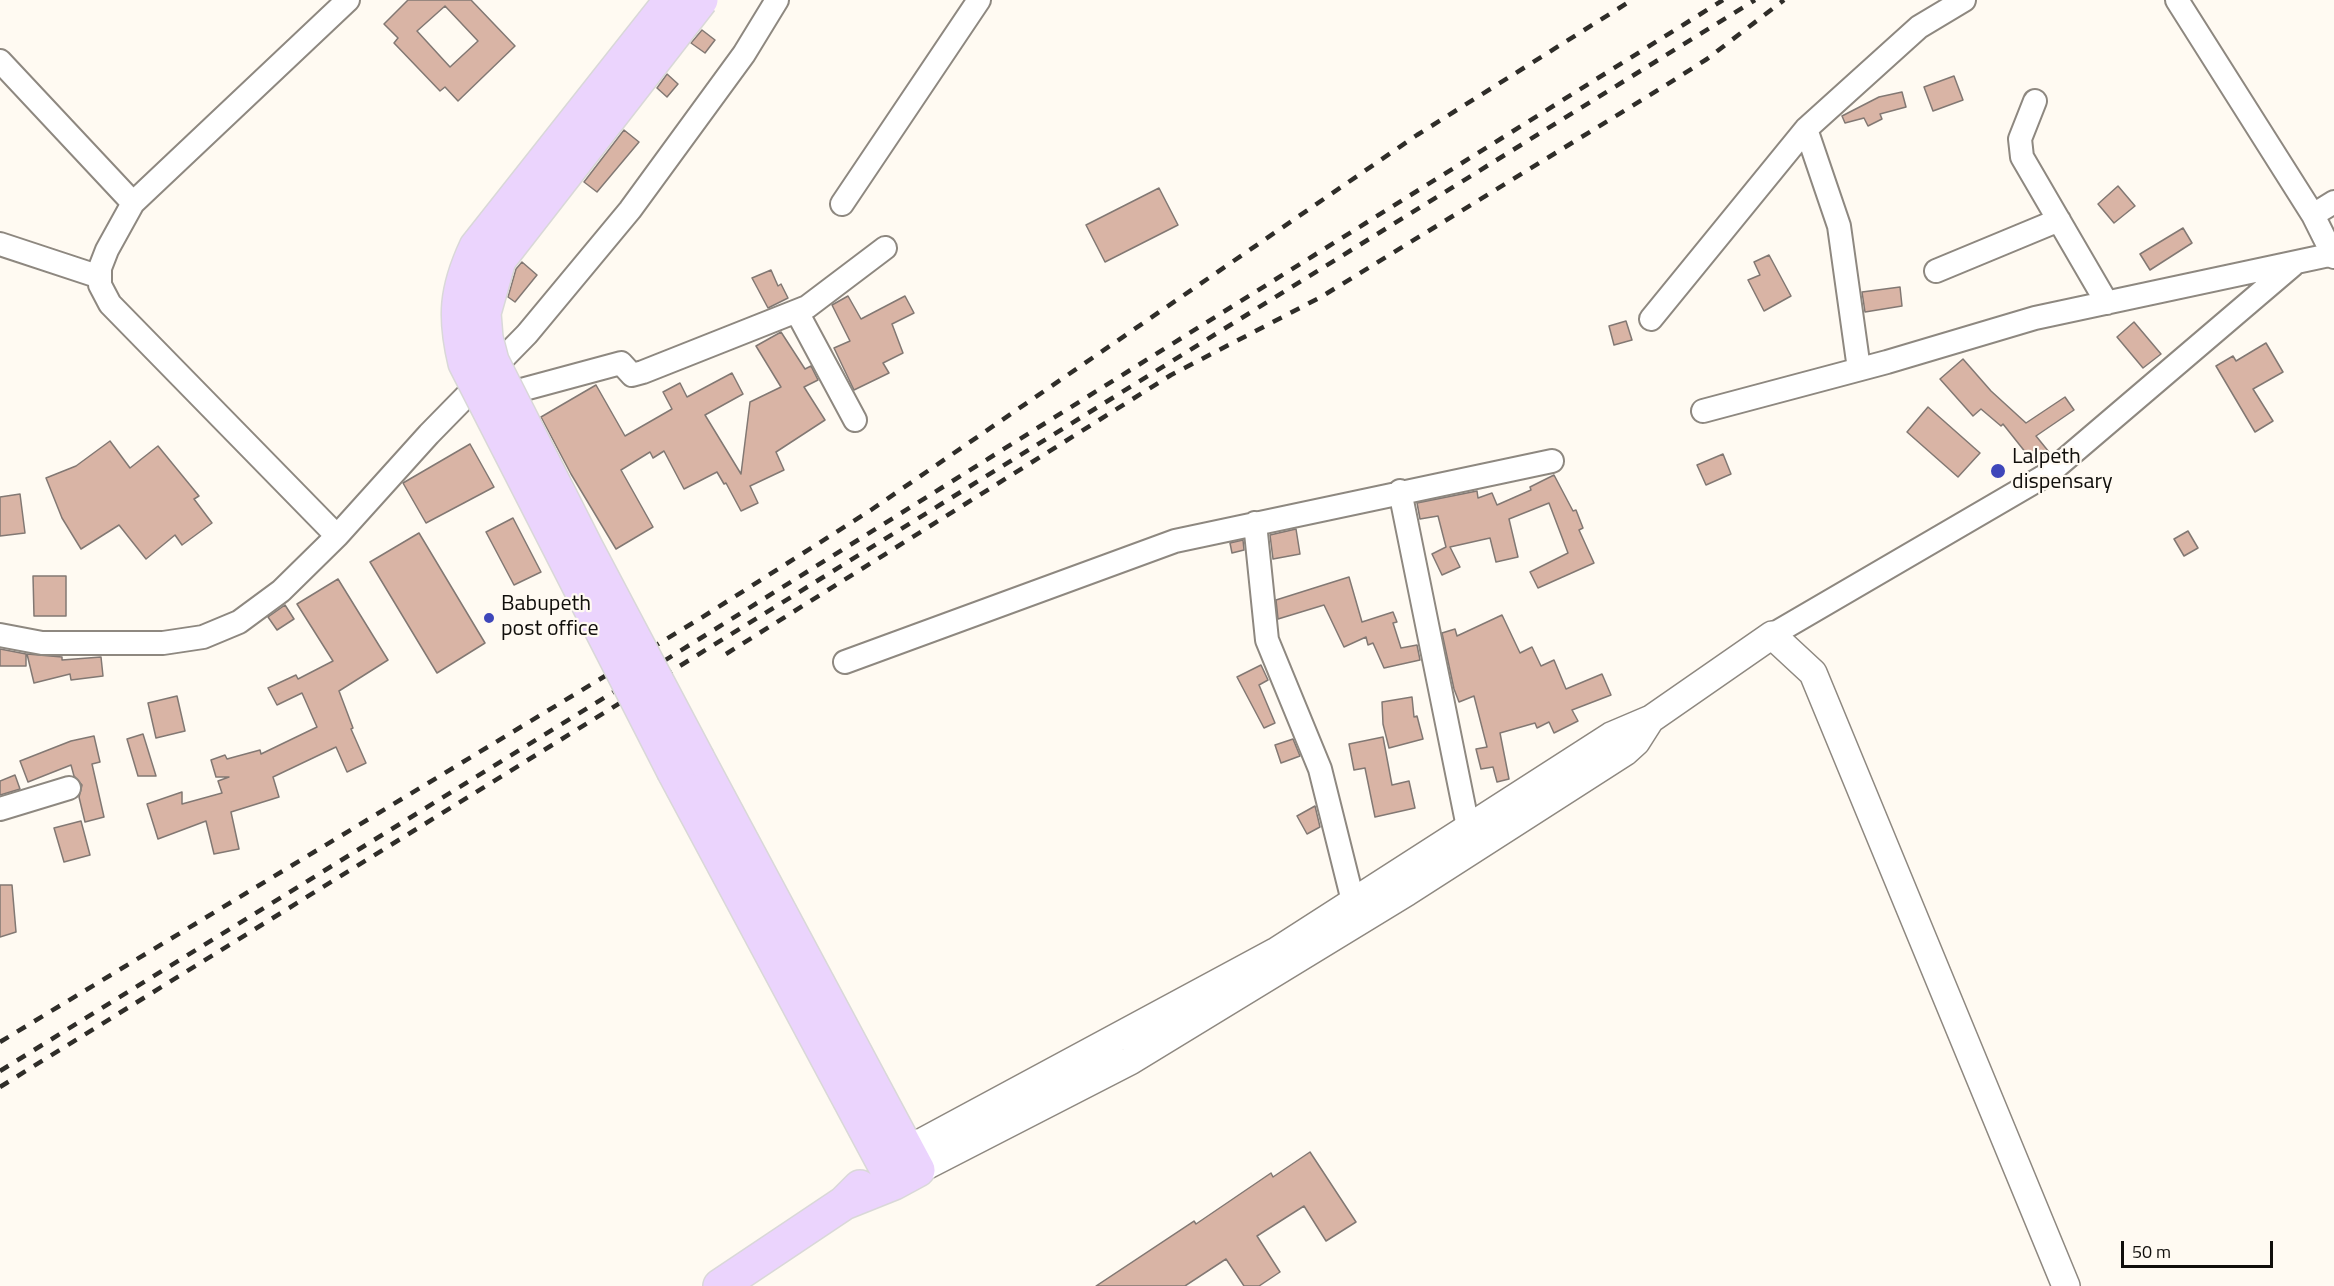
<!DOCTYPE html>
<html>
<head>
<meta charset="utf-8">
<style>
  body { margin:0 }
  #map { position:relative; width:2334px; height:1286px; overflow:hidden; background:#fffaf2; font-family:"Titillium Web",sans-serif }
  canvas { display:block }
  .scale { position:absolute; left:2121px; top:1241px; width:152px; height:27px; box-sizing:border-box; border:3px solid #100e0b; border-top:0; padding-left:8px; font-size:18px; line-height:21px; white-space:nowrap; color:#100e0b; -webkit-text-stroke:4px #fffaf2; paint-order:stroke }
</style>
</head>
<body>
<div id="map">
<canvas width="2334" height="1286"></canvas>
<div class="scale">50 m</div>
</div>
<script>
const g = document.querySelector('canvas').getContext('2d');
g.lineJoin = 'round';
function paint(path, color) { g.fillStyle = color; g.fill(path, 'evenodd'); }
function stroke(path, color, width, dash) { g.strokeStyle = color; g.lineWidth = width; g.lineCap = dash ? 'butt' : 'round'; g.setLineDash(dash || []); g.stroke(path); }
function drawText(font, color, halo, rows, align = 'center') {
  g.font = font + ' "Titillium Web",sans-serif'; g.lineWidth = 4.5; g.setLineDash([]); g.textBaseline = 'middle'; g.strokeStyle = halo; g.fillStyle = color; for (const [text, x, y, turn = 0] of rows) {
    g.save(); g.translate(x, y); g.rotate((+turn || 0) * Math.PI / 180); g.textAlign = isNaN(turn) ? turn : align; if (halo) g.strokeText(text, 0, 0); g.fillText(text, 0, 0); g.restore();
  }
}
const building = new Path2D(`
  M408,0H471L515,46L458,101L445,87L440,91L394,43L398,38L384,24ZM445,6L478,41L450,67L417,31Z
  M702,30L715,40L705,53L691,43Z
  M667,74L678,84L667,97L657,88Z
  M1954,76L1963,100L1933,111L1924,87Z
  M1902,92L1906,107L1880,114L1882,119L1868,126L1864,118L1845,123L1842,116L1879,97Z
  M624,130L639,142L597,192L584,182Z
  M2118,186L2135,206L2114,223L2098,204Z
  M1159,188L1178,225L1105,262L1086,225Z
  M2183,228L2192,243L2150,270L2140,254Z
  M1769,255L1791,296L1764,311L1748,280L1760,275L1754,262Z
  M522,262L537,275L515,302L508,297L516,269Z
  M771,270L778,286L781,284L788,298L768,308L752,278Z
  M1900,287L1902,306L1865,312L1862,292Z
  M848,296L861,319L905,296L914,313L892,324L903,353L883,363L889,373L854,390L834,348L850,341L832,305Z
  M1626,321L1632,340L1614,345L1609,326Z
  M2134,322L2161,354L2143,368L2117,337Z
  M781,332L805,369L811,366L818,380L804,387L825,420L776,452L784,470L750,486L758,503L741,511L726,483L724,484L717,472L684,489L664,451L653,458L650,452L621,470L653,527L616,549L571,474L541,417L596,385L625,436L672,409L663,392L680,383L687,397L732,373L743,394L705,415L741,474L750,402L781,387L756,346Z
  M2266,343L2283,372L2253,389L2273,421L2255,432L2216,366L2233,356L2236,361Z
  M1963,359L1991,391L2026,423L2065,397L2074,410L2036,436L2049,452L2034,463L2003,424L2001,426L1981,409L1973,416L1940,379Z
  M1928,407L1980,453L1958,477L1907,432Z
  M110,441L130,468L158,446L199,496L194,499L212,523L182,545L175,535L146,559L119,525L81,549L62,518L46,478L76,466Z
  M470,444L494,487L426,523L403,483Z
  M1723,454L1731,474L1706,485L1697,465Z
  M1554,475L1573,511L1576,510L1583,528L1579,530L1594,563L1538,588L1530,572L1568,553L1549,503L1509,519L1518,557L1496,562L1490,538L1450,547L1460,567L1442,575L1432,554L1446,547L1438,516L1420,519L1417,503L1477,491L1478,498L1492,493L1497,505L1531,490L1530,487Z
  M20,494L25,533L0,536V497Z
  M513,518L541,572L514,585L486,532Z
  M1296,529L1300,554L1273,559L1270,535Z
  M2188,531L2198,548L2184,556L2174,539Z
  M419,533L485,643L437,673L370,562Z
  M1243,540L1244,550L1232,553L1230,543Z
  M33,576H66V616H34Z
  M1349,577L1362,622L1393,612L1397,622L1393,623L1401,648L1417,645L1420,660L1384,668L1373,643L1368,645L1366,637L1344,647L1324,605L1278,619L1276,600Z
  M338,579L388,660L339,691L353,728L351,729L366,763L347,772L336,747L273,777L279,797L231,812L239,849L214,854L206,821L158,839L147,804L182,792V804L222,793L218,781L229,777H216L211,760L225,755L227,759L260,750L261,754L317,727L302,693L277,705L268,688L296,675L298,679L333,661L297,604Z
  M285,605L294,619L277,630L268,617Z
  M1502,615L1520,653L1532,647L1541,666L1554,660L1566,689L1602,674L1611,695L1572,710L1578,721L1554,733L1549,722L1537,728L1535,723L1500,733L1509,779L1497,782L1493,767L1481,769L1476,749L1487,747L1474,696L1459,702L1454,689L1442,633L1455,629L1457,636Z
  M0,649L26,654V666H0Z
  M27,654L62,657V660L101,657L103,676L71,680L70,674L34,683Z
  M1261,665L1268,680L1259,685L1275,723L1264,728L1237,677Z
  M177,696L185,731L156,738L148,703Z
  M1412,697L1414,717L1417,716L1423,739L1389,748L1383,724L1382,702Z
  M143,734L156,776H138L127,739Z
  M94,736L100,762L92,764L104,817L85,822L79,797L82,785L74,776L71,765L28,782L20,761L71,741Z
  M1383,737L1392,785L1409,781L1415,808L1375,817L1365,768L1354,770L1349,744Z
  M1293,739L1300,756L1281,763L1275,745Z
  M15,775L20,789L0,795V781Z
  M1315,806L1320,827L1307,834L1297,816Z
  M81,821L90,855L64,862L54,828Z
  M0,885H12L16,932L0,937Z
  M1310,1152L1356,1222L1326,1241L1304,1206L1257,1236L1280,1272L1259,1286H1244L1226,1259L1185,1286H1096L1194,1221L1196,1224L1271,1173L1273,1177Z`);
paint(building, '#d9b4a5');
stroke(building, '#827873', 1.5);
const minor = new Path2D(`
  M2177,0L2313,215L2334,257
  M0,61L133,203
  M2035,101L2020,139L2022,157L2107,303
  M1806,129L1839,226L1859,369
  M842,204L979,0
  M2313,215L2334,202
  M0,244L100,277
  M1936,271L2059,220
  M797,312L855,420
  M1651,319L1806,129L1919,27L1964,0
  M495,397L621,363L632,375L643,372L807,307L885,248
  M1703,411L1887,362L2035,318L2334,254
  M1400,491L1468,827
  M1255,523L1267,640L1320,769L1353,901
  M337,536L110,304L100,285V268L107,250L133,203L348,0
  M0,635L42,643H163L203,637L239,622L281,591L337,536L429,434L527,334L630,210L744,54L777,0
  M1772,635L2048,474L2293,265
  M845,662L1175,541L1552,461
  M0,809L69,788`);
const tertiary = new Path2D(`
  M889,1160L1275,952L1611,736L1651,719L1772,635L1813,673L2066,1286
  M918,1170L1130,1061L1407,892L1625,752L1636,742L1650,720`);
const primary = new Path2D(`
  M698,759L918,1170L894,1183L844,1203
  M674,772L894,1183
  M720,1286L844,1203L860,1187`);
stroke(minor, '#8e8880', 26);
stroke(tertiary, '#8e8880', 30);
stroke(primary, '#d9d8d8', 36);
stroke(minor, '#fff', 22);
stroke(tertiary, '#fff', 27);
stroke(primary, '#ebd4fd', 33);
stroke(new Path2D(`
  M726,654L1171,375L1321,297L1663,87L1707,59L1784,0
  M0,1042L701,618L871,510L1417,135L1632,0
  M0,1071L709,633L1723,0
  M0,1087L1755,0`), '#2f2d29', 4.5, [10, 10]);
const primaryBridge = new Path2D(`
  M671,0L476,247C456,290 454,317 465,363L674,772
  M698,759L587,549L492,361L486,338L484,313L499,260L701,0`);
stroke(primaryBridge, '#d9d8d8', 36, []);
stroke(primaryBridge, '#ebd4fd', 33);
for (const [x, y, r, color] of [
  [1998,471,8,"#3e46ba"],
  [489,618,6,"#3e46ba"]
]) { const dot = new Path2D(); dot.arc(x, y, r, 0, 2 * Math.PI); g.fillStyle = color; g.fill(dot); stroke(dot, '#fffaf2', 2); }
drawText('22px', '#100e0b', '#fffaf2', [
  ["Lalpeth",2012,458],
  ["dispensary",2012,483],
  ["Babupeth",501,605],
  ["post office",501,630]
], 'left');
</script>
</body>
</html>
